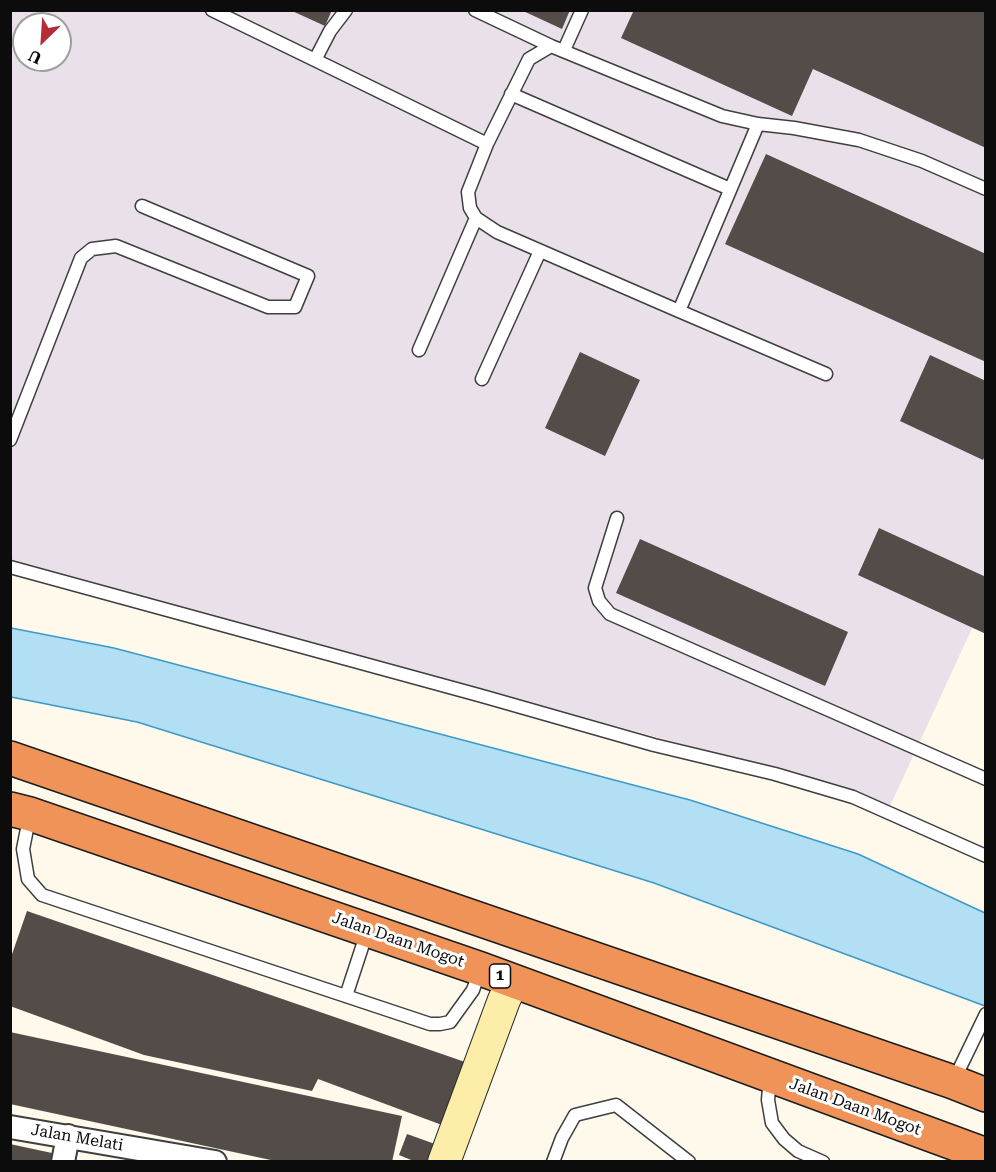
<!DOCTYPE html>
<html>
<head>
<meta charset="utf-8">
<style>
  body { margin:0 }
  #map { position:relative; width:996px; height:1172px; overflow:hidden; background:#fef9eb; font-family:"Roboto Serif",serif }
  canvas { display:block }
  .frame { position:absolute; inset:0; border:12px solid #0c0c0c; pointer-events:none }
  .north { position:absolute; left:12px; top:12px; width:60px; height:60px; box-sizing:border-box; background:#fff; border:2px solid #9e9e9e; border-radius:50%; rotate:205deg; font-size:16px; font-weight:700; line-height:24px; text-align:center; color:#0c0c0c }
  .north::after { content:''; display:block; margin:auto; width:21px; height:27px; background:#b62a39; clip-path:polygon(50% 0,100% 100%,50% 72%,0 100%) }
</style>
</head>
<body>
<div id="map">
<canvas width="996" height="1172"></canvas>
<div class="frame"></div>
<div class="north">U</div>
</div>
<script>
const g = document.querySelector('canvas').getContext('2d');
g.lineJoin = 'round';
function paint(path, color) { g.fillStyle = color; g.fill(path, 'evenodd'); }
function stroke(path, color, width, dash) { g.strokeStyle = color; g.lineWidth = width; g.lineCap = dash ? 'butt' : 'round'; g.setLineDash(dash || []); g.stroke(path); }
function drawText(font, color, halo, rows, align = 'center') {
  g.font = font + ' "Roboto Serif",serif'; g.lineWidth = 6; g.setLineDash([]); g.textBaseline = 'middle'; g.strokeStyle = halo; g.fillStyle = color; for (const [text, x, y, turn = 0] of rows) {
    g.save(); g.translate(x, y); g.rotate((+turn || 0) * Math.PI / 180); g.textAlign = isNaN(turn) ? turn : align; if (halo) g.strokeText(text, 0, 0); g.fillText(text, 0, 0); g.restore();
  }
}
paint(new Path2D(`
  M10,11H985V600L885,817L762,766L11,560ZM24,24H60V60H24Z`), '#e9e0ea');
const water = new Path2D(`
  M11,628L114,648L690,800L858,854L985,913V1006L654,883L137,722L11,697Z`);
paint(water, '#b2dff3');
stroke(water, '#3c99c8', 1.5);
paint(new Path2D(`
  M290,10H332L325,26Z
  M521,10H570L562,29Z
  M634,10H986V148L813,69L792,116L621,38Z
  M766,154L986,254V362L725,244Z
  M580,352L640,380L605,456L545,428Z
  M930,355L986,381V454L983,460L900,421Z
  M879,528L986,577V634L858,575Z
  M640,539L848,632L825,686L616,593Z
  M27,911L468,1063L442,1125L318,1079L312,1091L144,1055L10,1006V960Z
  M10,1032L402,1116L392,1162H280L10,1104Z
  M407,1134L435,1144L429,1162H416L399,1155Z
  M10,1144L52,1153L51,1162H10Z`), '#544c48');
const lane = new Path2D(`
  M212,10L315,60L330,31L346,10
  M475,10L551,46
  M564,50L582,10
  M315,60L487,144
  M511,94L730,189
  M758,124L679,311L497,232L476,218L470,208L468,192L487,144L529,59L551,46L722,116L758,124L794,128L859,140L922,161L986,189
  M679,311L826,374
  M419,350L476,218
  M482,379L540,251
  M10,440L81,258L92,249L116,246L268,307H295L308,276L142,206
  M617,518L595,588L599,601L610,614L986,779
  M10,567L482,696L654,745L775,774L853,797L986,856
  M30,814L23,849L28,879L42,895L430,1024H440L450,1022L473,990L480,970
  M346,996L367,932
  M770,1077L768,1100L772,1123L784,1139L798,1151L823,1162
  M954,1080L986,1014
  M553,1162L562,1138L575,1115L616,1105L689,1162`);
const street = new Path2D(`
  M10,1127L215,1162
  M63,1162L68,1136`);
const secondary = new Path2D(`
  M444,1162L504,1000L513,981`);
const highway = new Path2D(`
  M10,758L953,1082L986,1095
  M10,809L30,814L481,969L986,1155`);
stroke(lane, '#3f3f3f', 15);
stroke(street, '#3f3f3f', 26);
stroke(secondary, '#2e2e2e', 34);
stroke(highway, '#1d1d1d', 36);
stroke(lane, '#fff', 12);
stroke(street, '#fff', 22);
stroke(secondary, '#fceda8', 32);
stroke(highway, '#ef9358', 33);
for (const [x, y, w] of [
  [500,976,21]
]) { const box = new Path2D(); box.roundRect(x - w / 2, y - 12, w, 24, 4.5); g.fillStyle = '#fff'; g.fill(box); stroke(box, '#0c0c0c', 1.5); }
drawText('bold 15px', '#0c0c0c', null, [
  ["1",500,976]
]);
drawText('16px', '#0c0c0c', '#fff', [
  ["Jalan Daan Mogot",398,940,19],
  ["Jalan Daan Mogot",855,1107,20],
  ["Jalan Melati",77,1138,10]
]);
</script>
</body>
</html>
